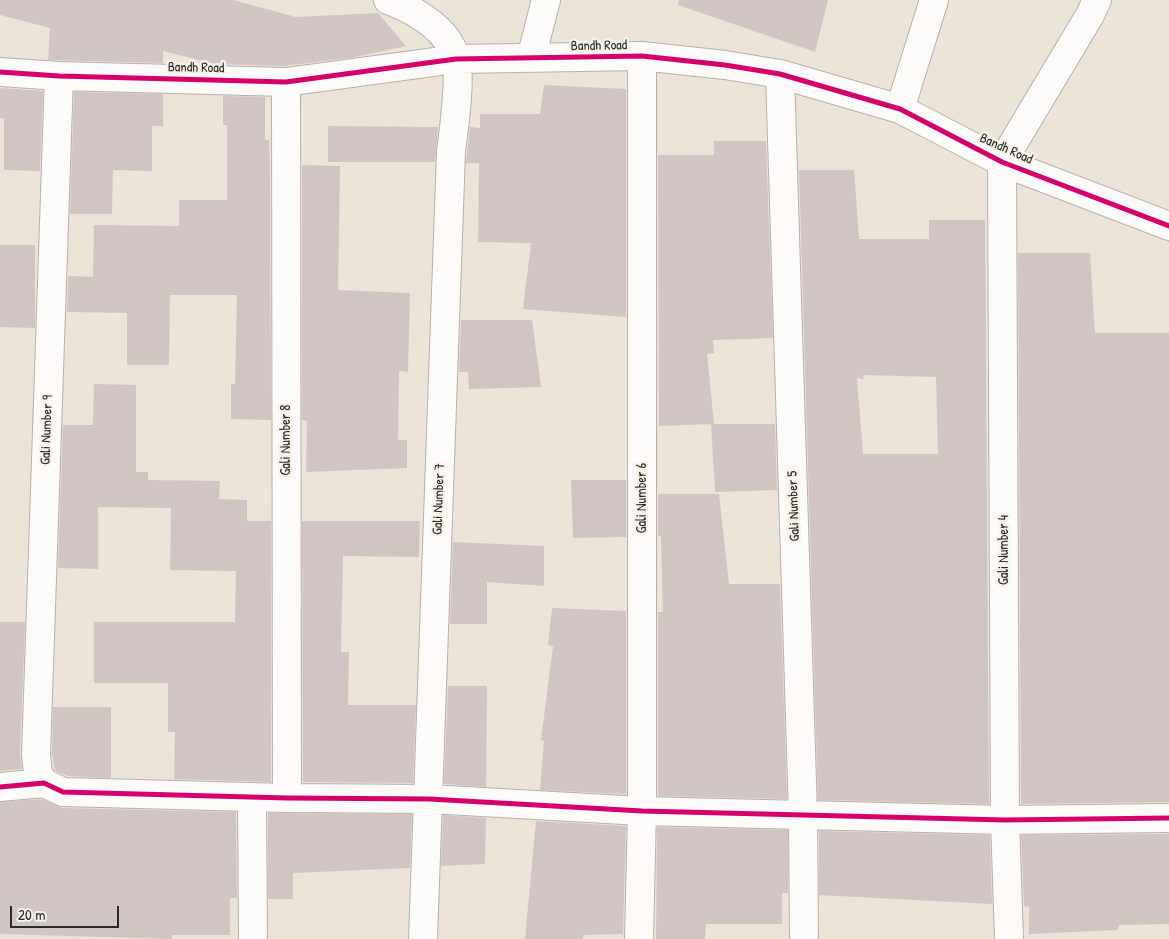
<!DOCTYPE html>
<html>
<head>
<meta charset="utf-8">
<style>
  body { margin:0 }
  #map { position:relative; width:1169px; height:939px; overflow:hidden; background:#ece4d7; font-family:"Patrick Hand",sans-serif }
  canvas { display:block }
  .scale { position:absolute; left:10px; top:906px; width:109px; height:22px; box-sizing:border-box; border:2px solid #2b2b2b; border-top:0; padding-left:6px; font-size:15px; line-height:18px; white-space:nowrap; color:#2b2b2b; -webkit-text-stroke:4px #f7f3e8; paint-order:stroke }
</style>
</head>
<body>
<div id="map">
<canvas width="1169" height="939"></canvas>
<div class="scale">20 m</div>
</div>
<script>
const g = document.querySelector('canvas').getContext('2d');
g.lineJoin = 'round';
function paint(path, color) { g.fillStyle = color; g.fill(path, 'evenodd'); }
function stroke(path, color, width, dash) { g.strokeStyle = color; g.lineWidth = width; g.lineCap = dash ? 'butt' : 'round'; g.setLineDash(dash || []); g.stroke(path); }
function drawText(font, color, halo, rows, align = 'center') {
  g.font = font + ' "Patrick Hand",sans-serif'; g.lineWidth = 5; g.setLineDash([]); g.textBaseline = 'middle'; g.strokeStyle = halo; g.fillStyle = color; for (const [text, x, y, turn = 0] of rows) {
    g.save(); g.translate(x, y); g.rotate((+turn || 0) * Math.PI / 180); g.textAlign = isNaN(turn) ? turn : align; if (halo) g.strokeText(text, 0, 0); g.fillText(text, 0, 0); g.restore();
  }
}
paint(new Path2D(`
  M0,0H233L296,17L378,13L406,46L355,57L285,66L215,64L163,51V63L48,60L50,28L0,15Z
  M679,0H828L815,52L678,5Z
  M544,85L626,89V317L523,309L531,243L478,242L479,163H466L470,127L480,128V114H540Z
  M0,88L43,91L40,171L4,170V119L0,118Z
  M74,92L163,94V126H152V171L113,170L112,214H70Z
  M223,96L265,97V140H269L270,165L271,420L231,419V384H235L237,295H170L169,365H127V313L67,312L68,276L93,277L94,225L179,226V200H227V125H223Z
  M328,126L438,127L435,162H328Z
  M714,141H766L773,338L713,340L714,353L707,354L714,424L659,426L658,155H714Z
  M302,165L340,166L338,290L410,293L408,372L399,371L398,440H407V468L306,472L307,421L302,420Z
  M799,170H854L859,239H929V220H985L989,804L818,800ZM863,375L936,377L938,454H863L857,378L864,379Z
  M0,245H35V328L0,327Z
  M1018,253H1090L1095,333H1169V802L1021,804Z
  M461,320H532L541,387L469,389L468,372H459Z
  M94,384L136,385V472H148V480L220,481L219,499L247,500V521H271V782L174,779L175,732H168V683H94V622H235L236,571L170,570L171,508L98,507V569L58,568L63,425H93Z
  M711,424H775L777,490L715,492Z
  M571,480H626V537L573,538Z
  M658,494H719L729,584H780L787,799L658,796V612H663L661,536H658Z
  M302,521H420L419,557L343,556L341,652H349L348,705H416L413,783L303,782Z
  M453,542L544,546V586L487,582V624H450Z
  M552,608L626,611V794L540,790L544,741L541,740L553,646L548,645Z
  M0,622H25L20,754L22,769L0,771Z
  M448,686H487L486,787L444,784Z
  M53,707H111V778L67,776L55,771L52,754Z
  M41,799L63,808L236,812L237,898H230V935H172V939L0,934V802Z
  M268,813L412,814L410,868L293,873V899H268Z
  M443,815L486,818L485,864L441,866Z
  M536,821L626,826L623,934L583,935V939H525Z
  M657,827L788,830V893H782V924H706L705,939H656Z
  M819,831L990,835L992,904L819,895Z
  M1169,834V924L1119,925L1118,930L1029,934V907L1024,906L1021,835Z`), '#d3c4c4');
const street = new Path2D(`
  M388,0C414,10 448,28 456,59C461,80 454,128 451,152L423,939
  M531,58L546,0
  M0,72L59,76L286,82L456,59L642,56L725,65L780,74L900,109L1002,162L1169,226
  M780,74L803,814L804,939
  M286,82L287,798
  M900,109L934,0
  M44,783L38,773L36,755L59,76
  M0,787L44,783L63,792L287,798L429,799L642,811L1005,820L1169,818
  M252,797L253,939
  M639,939L642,811V56
  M1009,939L1005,820L1002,162L1090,15L1097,0`);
stroke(street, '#b6b1a8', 30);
stroke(street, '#fcfbf9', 28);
stroke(new Path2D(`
  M0,72L59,76L286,82L456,59L642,56L725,65L780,74L900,109L1002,162L1169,226
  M0,787L44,783L63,792L287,798L429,799L642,811L1005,820L1169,818`), '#d6006c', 5);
drawText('14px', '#2b2b2b', '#f7f3e8', [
  ["Bandh Road",599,46,-1],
  ["Bandh Road",196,68,1],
  ["Bandh Road",1006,149,24],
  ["Gali Number 9",47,430,-88],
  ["Gali Number 8",286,440,-90],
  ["Gali Number 6",642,498,-90],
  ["Gali Number 7",439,499,-88],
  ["Gali Number 5",794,506,-92],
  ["Gali Number 4",1004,550,-90]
]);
</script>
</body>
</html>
